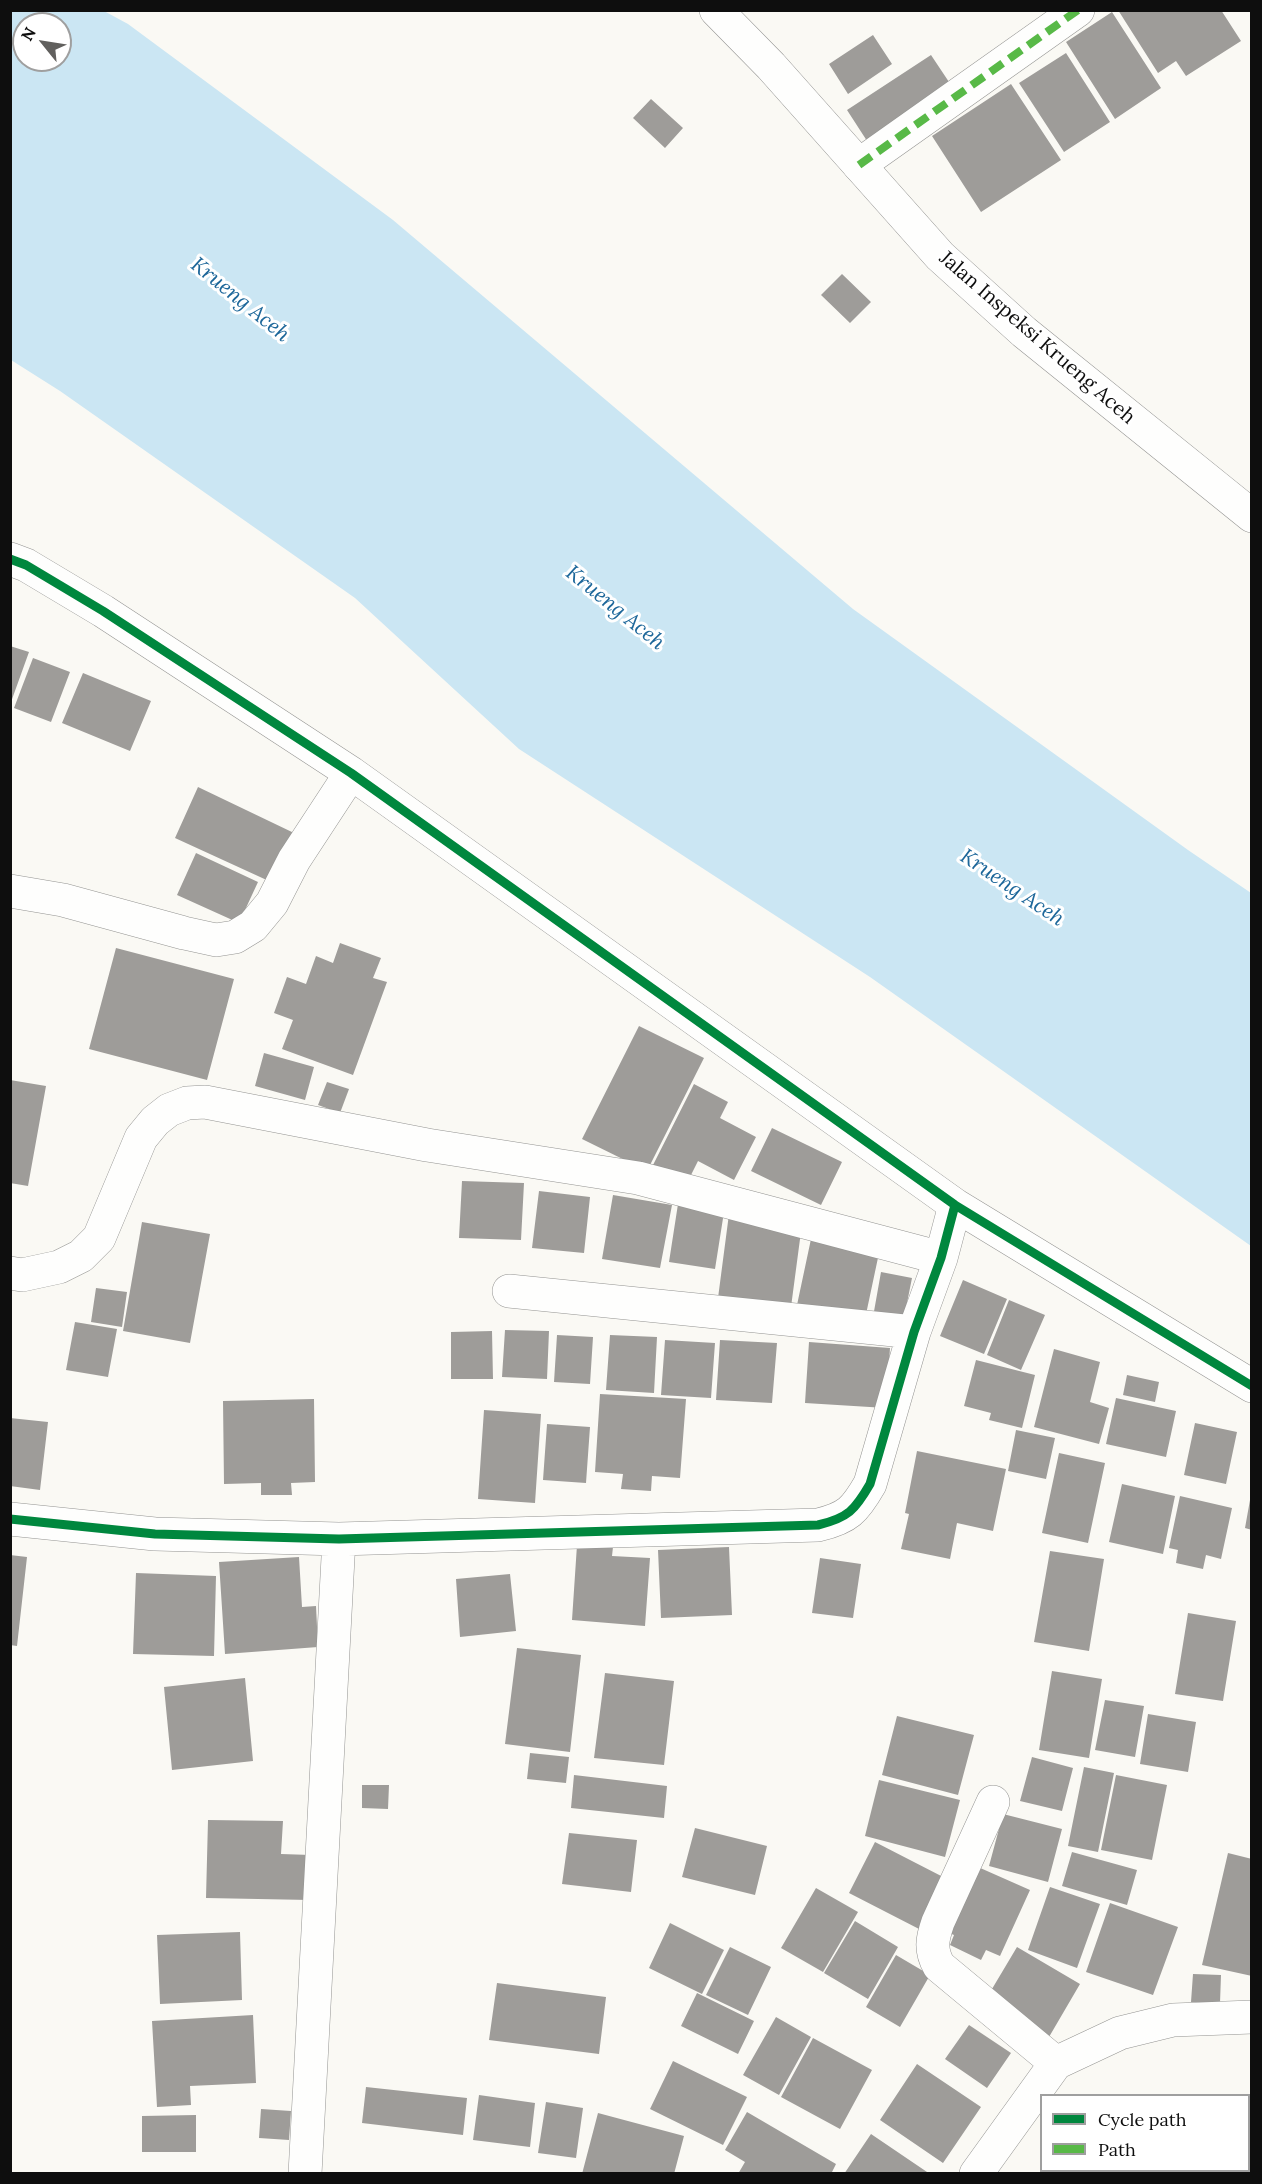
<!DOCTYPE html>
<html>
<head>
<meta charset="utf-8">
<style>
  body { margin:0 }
  #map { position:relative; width:1262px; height:2184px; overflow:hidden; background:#faf9f4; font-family:Lora,serif }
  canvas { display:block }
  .frame { position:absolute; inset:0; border:12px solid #0e0e0e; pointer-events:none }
  .legend { position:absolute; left:1040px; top:2094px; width:210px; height:78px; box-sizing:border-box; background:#fff; border:2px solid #9f9f9f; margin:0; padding:8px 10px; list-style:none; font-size:18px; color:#0e0e0e }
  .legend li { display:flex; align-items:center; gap:12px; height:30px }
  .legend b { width:30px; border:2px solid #9f9f9f }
  .north { position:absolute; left:12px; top:12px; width:60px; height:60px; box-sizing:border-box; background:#fff; border:2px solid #9f9f9f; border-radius:50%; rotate:300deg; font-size:16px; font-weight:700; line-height:24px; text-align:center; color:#0e0e0e }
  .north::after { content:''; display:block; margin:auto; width:21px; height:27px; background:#61605e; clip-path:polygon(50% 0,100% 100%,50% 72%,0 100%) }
</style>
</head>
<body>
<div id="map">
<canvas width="1262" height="2184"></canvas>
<div class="frame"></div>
<ul class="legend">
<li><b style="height:8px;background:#00873e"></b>Cycle path</li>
<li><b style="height:8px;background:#58b947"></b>Path</li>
</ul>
<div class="north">N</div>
</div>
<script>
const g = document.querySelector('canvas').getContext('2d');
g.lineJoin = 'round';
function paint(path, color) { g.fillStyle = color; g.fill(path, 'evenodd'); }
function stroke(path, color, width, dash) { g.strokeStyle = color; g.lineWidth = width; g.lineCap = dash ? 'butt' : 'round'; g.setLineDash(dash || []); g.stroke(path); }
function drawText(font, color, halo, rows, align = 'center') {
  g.font = font + ' Lora,serif'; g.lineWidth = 6; g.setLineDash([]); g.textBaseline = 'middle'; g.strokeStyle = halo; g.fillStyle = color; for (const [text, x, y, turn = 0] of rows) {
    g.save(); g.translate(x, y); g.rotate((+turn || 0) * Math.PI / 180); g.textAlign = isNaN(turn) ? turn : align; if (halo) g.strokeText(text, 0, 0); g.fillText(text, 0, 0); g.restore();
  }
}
paint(new Path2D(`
  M10,11H104L128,24L393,220L853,609L1188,850L1251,893V1246L870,977L519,749L355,598L60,391L11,360ZM24,24H60V60H24Z`), '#cbe6f3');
paint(new Path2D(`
  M1118,10H1221L1241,41L1186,76L1176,61L1158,73Z
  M1112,12L1161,88L1115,119L1066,42Z
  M873,35L892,64L848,94L829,64Z
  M1066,53L1110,122L1064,152L1019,83Z
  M931,55L953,88L869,144L847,110Z
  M1011,84L1061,160L981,212L932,136Z
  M651,99L683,128L665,148L633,118Z
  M842,274L871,302L850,323L821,295Z
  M10,646L29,652L11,702H10Z
  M33,658L70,672L51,722L14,708Z
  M83,673L151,701L130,751L62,723Z
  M198,787L294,833L271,882L175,838Z
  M196,853L258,882L239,923L177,895Z
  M340,943L381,958L373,978L387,982L353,1075L282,1049L293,1020L274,1013L287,977L306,984L316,956L333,963Z
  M116,948L234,979L207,1080L89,1049Z
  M639,1026L704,1058L647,1171L582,1139Z
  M264,1053L314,1067L305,1100L255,1086Z
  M10,1080L46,1086L28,1186L10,1183Z
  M327,1082L349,1089L340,1113L318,1105Z
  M694,1084L728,1102L720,1118L756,1137L734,1180L698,1161L687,1183L653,1165Z
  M772,1128L842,1162L821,1205L751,1171Z
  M462,1181L524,1183L521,1240L459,1238Z
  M539,1191L590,1197L584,1253L532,1248Z
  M613,1195L672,1205L660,1268L602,1259Z
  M678,1204L724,1212L715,1269L669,1262Z
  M729,1214L802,1224L791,1307L718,1298Z
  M142,1222L210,1234L190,1343L123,1331Z
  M811,1239L879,1253L865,1319L797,1305Z
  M881,1272L912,1278L903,1323L873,1317Z
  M963,1280L1007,1299L984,1354L940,1336Z
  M96,1288L127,1292L122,1327L91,1322Z
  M1009,1300L1045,1315L1021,1370L987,1355Z
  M75,1322L117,1329L108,1377L66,1370Z
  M505,1330L549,1331L547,1379L502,1377Z
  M492,1331L493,1379H451V1332Z
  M557,1335L593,1337L590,1384L554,1382Z
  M610,1335L657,1337L654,1393L606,1390Z
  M665,1340L715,1343L711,1398L661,1395Z
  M720,1340L777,1343L772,1403L716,1400Z
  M809,1342L890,1348L886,1408L805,1403Z
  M1054,1349L1100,1362L1090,1402L1109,1408L1099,1444L1034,1427Z
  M976,1360L1035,1375L1022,1428L989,1420L991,1413L964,1406Z
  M1127,1375L1159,1382L1155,1402L1123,1395Z
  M600,1394L686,1399L680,1478L652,1476L651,1491L621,1489L623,1474L595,1472Z
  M1116,1398L1176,1411L1166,1457L1106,1444Z
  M314,1399L315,1482L291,1483L292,1495H261V1483L224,1484L223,1401Z
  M484,1410L541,1414L535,1503L478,1499Z
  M10,1418L48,1422L40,1490L10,1486Z
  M1195,1423L1237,1432L1226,1484L1184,1475Z
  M547,1424L590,1427L586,1483L543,1480Z
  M1016,1430L1055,1438L1046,1479L1008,1471Z
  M917,1451L1006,1469L993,1531L957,1523L950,1559L901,1549L909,1514L905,1513Z
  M1059,1453L1105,1463L1088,1543L1042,1533Z
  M1122,1484L1175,1496L1163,1554L1109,1542Z
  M1180,1496L1232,1508L1221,1559L1206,1555L1203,1569L1176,1563L1178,1550L1169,1548Z
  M1250,1500H1252V1530L1245,1528Z
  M577,1545L613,1547L612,1556L650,1558L645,1626L572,1620Z
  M729,1547L732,1615L661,1618L658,1550Z
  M1050,1551L1104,1559L1089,1651L1034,1642Z
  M10,1555L27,1557L17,1646L10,1645Z
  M299,1557L302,1607L316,1606L318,1647L225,1654L219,1562Z
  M820,1558L861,1564L853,1618L812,1613Z
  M136,1573L216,1576L214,1656L133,1654Z
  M510,1574L516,1631L460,1637L456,1579Z
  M1188,1613L1236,1621L1223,1701L1175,1694Z
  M517,1648L581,1655L570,1752L505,1744Z
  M1052,1671L1102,1679L1089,1758L1039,1750Z
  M605,1673L674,1681L664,1765L594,1758Z
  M245,1678L253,1761L172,1770L164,1687Z
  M1105,1700L1144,1706L1135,1757L1095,1750Z
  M1148,1714L1196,1722L1188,1772L1140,1764Z
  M897,1716L974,1735L958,1795L882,1775Z
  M530,1753L569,1757L566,1783L527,1779Z
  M1032,1757L1073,1768L1062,1811L1020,1801Z
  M1084,1767L1114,1773L1098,1852L1068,1846Z
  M574,1775L667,1786L664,1818L571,1808Z
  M1116,1775L1167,1785L1152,1860L1101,1850Z
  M879,1780L960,1800L945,1857L865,1836Z
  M362,1785H389L388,1809L362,1808Z
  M1003,1814L1062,1829L1048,1882L989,1866Z
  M208,1820L283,1821L281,1854L311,1855L310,1900L206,1898Z
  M695,1828L767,1846L755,1895L682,1877Z
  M569,1833L637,1840L631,1892L562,1884Z
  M875,1842L947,1879L921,1930L849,1893Z
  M1072,1852L1137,1870L1127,1905L1062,1886Z
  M1228,1853L1252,1859V1976L1202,1965Z
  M978,1867L1030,1890L1000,1956L986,1950L981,1960L950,1945L954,1935L944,1931Z
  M1050,1887L1100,1904L1077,1968L1028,1950Z
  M816,1888L858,1912L823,1972L781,1948Z
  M1110,1903L1178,1927L1153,1995L1086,1972Z
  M855,1921L898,1947L868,1999L824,1973Z
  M670,1923L724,1950L702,1994L649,1968Z
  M240,1932L242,2000L160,2004L157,1935Z
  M730,1947L771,1967L748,2015L706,1995Z
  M1017,1947L1080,1984L1049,2037L986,1999Z
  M896,1955L930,1975L900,2027L866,2007Z
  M1193,1974L1221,1975L1220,2003L1191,2002Z
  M497,1983L606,1997L599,2054L489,2040Z
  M697,1993L754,2021L738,2054L681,2026Z
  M253,2015L256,2083L190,2086L191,2105L157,2107L152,2021Z
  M776,2017L811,2037L779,2095L743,2075Z
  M969,2025L1011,2053L987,2088L945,2059Z
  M813,2038L872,2070L840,2129L781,2097Z
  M673,2061L747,2097L723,2145L650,2109Z
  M917,2064L981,2107L943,2163L880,2120Z
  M366,2087L467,2098L463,2135L362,2123Z
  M479,2095L535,2103L530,2147L473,2140Z
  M546,2102L583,2108L576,2158L538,2153Z
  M261,2109L291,2111L289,2140L259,2138Z
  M747,2112L836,2164L831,2174H738L745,2162L725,2150Z
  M598,2113L684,2136L674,2174H582Z
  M196,2115V2152H142V2116Z
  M871,2134L930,2174H844Z
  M1072,2170H1179L1184,2174H1076Z`), '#9e9c99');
const minor = new Path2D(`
  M859,165L1078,10
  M10,559L26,565L103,611L351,773L955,1205L1252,1386
  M10,891L63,900L184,933L216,940L235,937L253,926L272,903L294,860L351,773
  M10,1273L22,1275L59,1267L81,1256L99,1238L141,1138L155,1121L169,1110L187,1103L205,1102L427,1145L638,1178L941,1258
  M509,1291L914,1332
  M10,1519L155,1534L339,1539L818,1525C848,1518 855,1510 870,1484L914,1332L941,1258L955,1205
  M993,1802L938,1922C932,1939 930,1950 939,1966L1056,2063
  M305,2174L339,1539
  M976,2174L1056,2063L1120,2033L1173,2020L1252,2017`);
const tertiary = new Path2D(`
  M716,10L771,66L940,256L1024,332L1252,516`);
stroke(minor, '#949492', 34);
stroke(tertiary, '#949492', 34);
stroke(minor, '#fefefd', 33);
stroke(tertiary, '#fefefd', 33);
stroke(new Path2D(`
  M859,165L1078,10`), '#58b947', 8, [15, 8]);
stroke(new Path2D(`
  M10,559L26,565L103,611L351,773L955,1205L1252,1386
  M10,1519L155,1534L339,1539L818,1525C848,1518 855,1510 870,1484L914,1332L941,1258L955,1205`), '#00873e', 9);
drawText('20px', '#0e0e0e', '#fff', [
  ["Jalan Inspeksi Krueng Aceh",1037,338,41]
]);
drawText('italic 21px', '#1d679a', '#fff', [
  ["Krueng Aceh",240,300,39],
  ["Krueng Aceh",615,608,39],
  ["Krueng Aceh",1012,888,34]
]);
</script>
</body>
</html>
